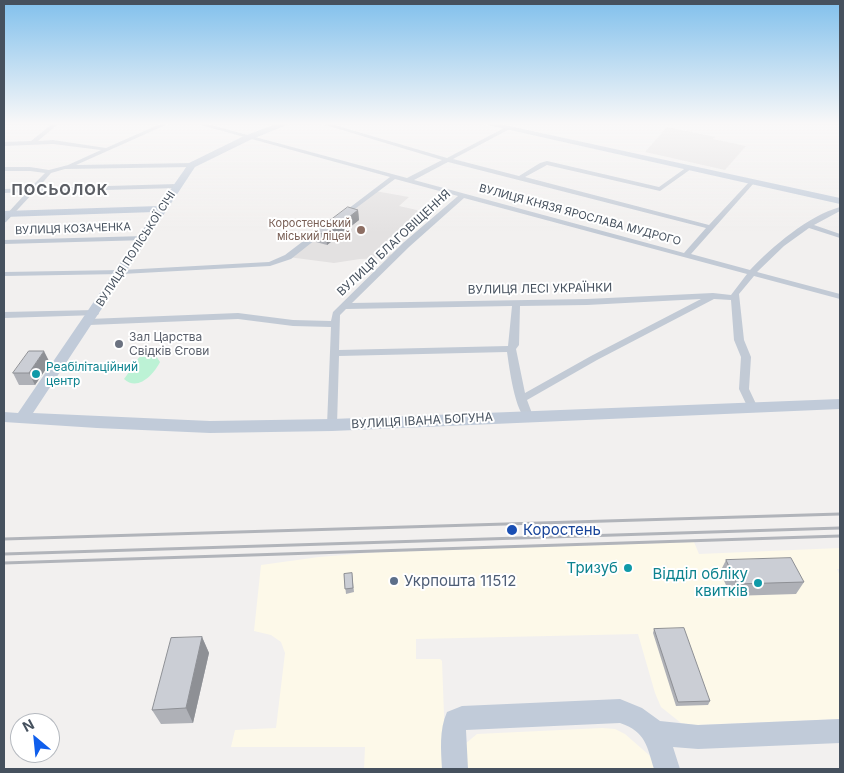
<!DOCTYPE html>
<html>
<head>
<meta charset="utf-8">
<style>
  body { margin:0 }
  #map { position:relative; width:844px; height:773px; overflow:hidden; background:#f2f0ef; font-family:Inter,sans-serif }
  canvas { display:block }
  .frame { position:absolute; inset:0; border:5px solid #46515e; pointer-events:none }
  .north { position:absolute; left:10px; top:713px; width:50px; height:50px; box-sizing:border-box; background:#fff; border:1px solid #b5b9bf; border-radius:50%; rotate:332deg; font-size:14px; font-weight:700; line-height:20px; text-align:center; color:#46515e }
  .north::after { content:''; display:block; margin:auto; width:18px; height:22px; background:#0f5eec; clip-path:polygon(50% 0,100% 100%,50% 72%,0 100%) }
</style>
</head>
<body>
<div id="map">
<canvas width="844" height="773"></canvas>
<div class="frame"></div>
<div class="north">N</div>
</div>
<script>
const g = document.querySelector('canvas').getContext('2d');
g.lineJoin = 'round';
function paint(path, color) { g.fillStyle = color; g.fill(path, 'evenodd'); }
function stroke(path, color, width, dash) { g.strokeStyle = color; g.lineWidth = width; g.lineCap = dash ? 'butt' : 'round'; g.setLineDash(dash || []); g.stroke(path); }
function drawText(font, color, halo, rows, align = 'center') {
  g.font = font + ' Inter,sans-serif'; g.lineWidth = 4; g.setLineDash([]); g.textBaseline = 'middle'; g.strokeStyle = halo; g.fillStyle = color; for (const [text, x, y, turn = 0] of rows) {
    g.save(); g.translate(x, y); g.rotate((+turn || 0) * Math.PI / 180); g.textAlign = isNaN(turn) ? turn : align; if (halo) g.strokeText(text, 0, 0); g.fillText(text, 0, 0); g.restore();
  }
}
paint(new Path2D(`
  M694,542L699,554L840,548V569H837L840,576V719L695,725L681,723L661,707L655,693L638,634L416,639V659H440L442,661L446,769H364L365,747H231L235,730L276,728L285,653L281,642L271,635L254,631L261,565L319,557L380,552Z
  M602,728L615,729L625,734L649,755L657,769H463L462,752L465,744L477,734Z`), '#fdf9e9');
paint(new Path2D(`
  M667,127L716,137L713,139L746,146L725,170L645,152Z
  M375,191L409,197L399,206L417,210L419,214L391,237L377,252L394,255L391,258L360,259L334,263L288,257Z`), '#e3e1e1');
paint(new Path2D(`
  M149,351L156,356L160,362C154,374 138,392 124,379C133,368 135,357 149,351Z`), '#bcf2d5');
paint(new Path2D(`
  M52,124H58L38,141L53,140L106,148L160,124H168L76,165L192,163L195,165L192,167L65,169L51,173L38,188L177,184L180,186L177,188L34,192L6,222L4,223V217L27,192L4,193V189L30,188L45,173L30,171H4V167H30L49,170L68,165L101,150L53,144L4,146V142L31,141Z
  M197,124H207L407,178L442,160L322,124H331L447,158L506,127L509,129L508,130L453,159L519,176L540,163L547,161L659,187L687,167H691V169L660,191L547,165L525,177L709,225L750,181H754V183L691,254L750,270C773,246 808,216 840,207V211L814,225L840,234V238L809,228L784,246L757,272L840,294V299L754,276L739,294L744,340L751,357L749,389L757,406L752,409L748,408L739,389L741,357L734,340L731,300L714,299L597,360L527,400L533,416L528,420C515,415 509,365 507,352L339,356L337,425L336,428H328L327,425L331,327L293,326L238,319L89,325L85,322L89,319L238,313L293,320L331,321L333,312L403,243L458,196L395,179L344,217H340V215L390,177ZM448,162L706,228L684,253L414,180ZM464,198L747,274L731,295L713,293L587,299L352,303L409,247ZM701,299L591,356L525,393L516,349L519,345L520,306L587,305ZM512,306L508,346L339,350L340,315L346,309Z
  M323,226L330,228L291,259L270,266L122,274L4,276V272L122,270L269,262L285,255Z
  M144,236H147V240L4,244V240Z
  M95,310L98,311L99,313L98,315L4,318V312Z`), '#c2cad5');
paint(new Path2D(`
  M276,124H289L250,140L195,167L33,413L210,421L332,419L840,399V409L332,431L210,433L97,428L4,422V412L18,413L155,212L4,217V211L159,206L189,163L244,136Z
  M483,124H500L840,198V204Z
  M620,699L642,708L660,721L698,725L840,719V743L698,749L673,747L680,769H654C647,746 646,732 620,723L466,730L468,769H442C441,750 439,730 447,712L462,706Z`), '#c1cbd9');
stroke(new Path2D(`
  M4,539L840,514
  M4,554L840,528
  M4,563L840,536`), '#b1b4ba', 3);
paint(new Path2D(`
  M358,210L359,220L327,245L316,242L315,232Z
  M50,363L35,385H19L13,373Z
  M726,560L804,582L796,594L731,596L720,572Z
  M352,573L354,592L346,594L344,574Z
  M654,629L710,701L708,705L676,706L653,633Z
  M202,637L209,653L193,723L161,724L152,710Z`), '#afb1b7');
paint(new Path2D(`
  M358,210L359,220L327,245L326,235Z
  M44,351L50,363L35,385L29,373Z
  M202,637L209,653L193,723L186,708Z`), '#8e9095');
const building = new Path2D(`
  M348,207L358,210L326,235L315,232Z
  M29,351H44L29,373H13Z
  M791,558L804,582L737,584L726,560Z
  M352,573L353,588L345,589L344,574Z
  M684,628L710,701L678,702L654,629Z
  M202,637L186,708L152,710L171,638Z`);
paint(building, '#cbced5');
stroke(building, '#8e9095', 1);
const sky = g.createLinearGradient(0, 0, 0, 233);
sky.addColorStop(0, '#81c0ec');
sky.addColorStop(0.53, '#f9f8f8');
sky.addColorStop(1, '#f9f8f800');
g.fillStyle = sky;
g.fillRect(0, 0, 844, 233);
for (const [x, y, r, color] of [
  [361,230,5,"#8d6e63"],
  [119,344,5,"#6b7280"],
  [36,374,5,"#0f9aa8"],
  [512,530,6,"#1a4fb4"],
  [628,568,5,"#0f9aa8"],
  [394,581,5,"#5c6f8a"],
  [758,583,5,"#0f9aa8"]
]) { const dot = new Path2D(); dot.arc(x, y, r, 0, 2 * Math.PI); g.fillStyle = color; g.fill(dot); stroke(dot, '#fff', 2); }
drawText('11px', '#46515e', '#fff', [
  ["ВУЛИЦЯ КНЯЗЯ ЯРОСЛАВА МУДРОГО",580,215,15],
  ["ВУЛИЦЯ КОЗАЧЕНКА",73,229,-2],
  ["ВУЛИЦЯ ПОЛІСЬКОЇ СІЧІ",136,249,-57]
]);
drawText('11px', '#785e54', '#fff', [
  ["Коростенський",351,224],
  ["міський ліцей",351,237]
], 'right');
drawText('12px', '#46515e', '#fff', [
  ["ВУЛИЦЯ БЛАГОВІЩЕННЯ",394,243,-43],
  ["ВУЛИЦЯ ЛЕСІ УКРАЇНКИ",540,289,-1],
  ["ВУЛИЦЯ ІВАНА БОГУНА",422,421,-3]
]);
drawText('12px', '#5b616d', '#fff', [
  ["Зал Царства",129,337],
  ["Свідків Єгови",129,351]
], 'left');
drawText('12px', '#0d838f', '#fff', [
  ["Реабілітаційний",46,367],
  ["центр",46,381]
], 'left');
g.letterSpacing = '1px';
drawText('bold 15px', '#5c5f65', '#fff', [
  ["ПОСЬОЛОК",60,190]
]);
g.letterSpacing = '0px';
drawText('15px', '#164399', '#fff', [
  ["Коростень",523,530]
], 'left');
drawText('15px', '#0d838f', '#fff', [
  ["Тризуб",618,568],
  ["Відділ обліку",748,574],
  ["квитків",748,591]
], 'right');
drawText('15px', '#4e5e75', '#fff', [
  ["Укрпошта 11512",404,581]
], 'left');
</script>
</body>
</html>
